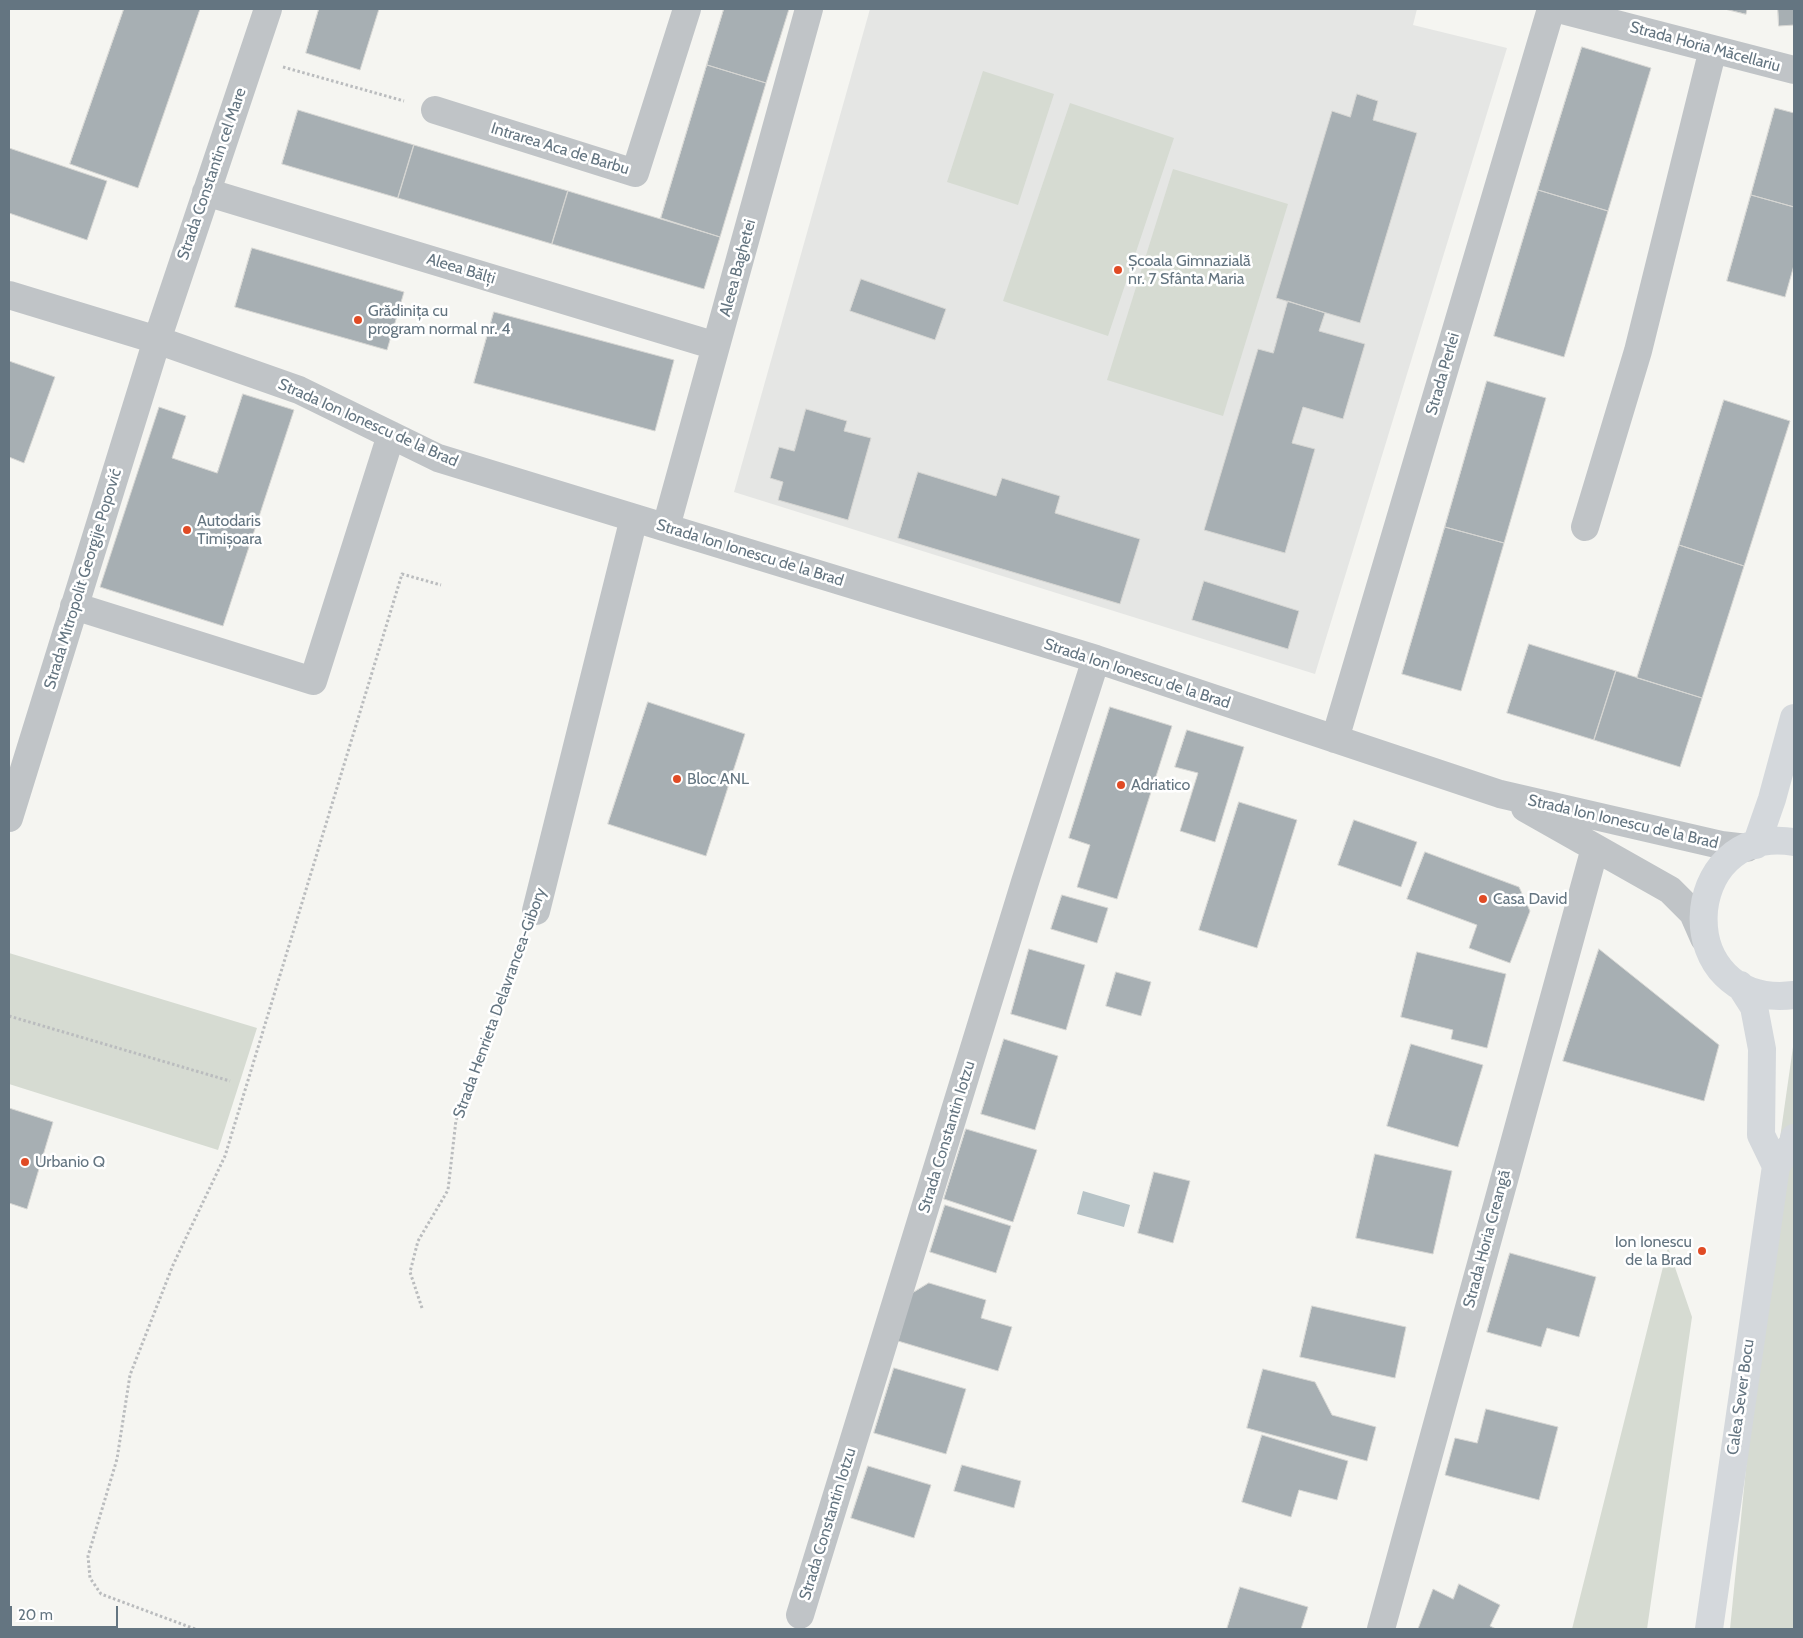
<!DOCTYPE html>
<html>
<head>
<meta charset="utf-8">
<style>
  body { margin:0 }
  #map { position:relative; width:1803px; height:1638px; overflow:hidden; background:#f5f5f1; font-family:Cabin,sans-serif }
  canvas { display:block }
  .frame { position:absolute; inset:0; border:10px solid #647581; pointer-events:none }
  .scale { position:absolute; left:10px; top:1606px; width:108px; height:22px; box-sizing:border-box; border:2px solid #647581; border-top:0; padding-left:6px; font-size:15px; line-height:18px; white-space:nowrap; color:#647581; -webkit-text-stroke:4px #fff; paint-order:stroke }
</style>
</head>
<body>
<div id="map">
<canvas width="1803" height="1638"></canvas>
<div class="frame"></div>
<div class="scale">20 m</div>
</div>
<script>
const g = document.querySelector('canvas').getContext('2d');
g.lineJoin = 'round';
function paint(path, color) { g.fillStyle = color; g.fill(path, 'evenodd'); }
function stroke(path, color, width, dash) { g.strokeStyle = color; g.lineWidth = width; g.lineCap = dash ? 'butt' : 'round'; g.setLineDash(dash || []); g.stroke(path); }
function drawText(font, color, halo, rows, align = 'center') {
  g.font = font + ' Cabin,sans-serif'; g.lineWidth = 5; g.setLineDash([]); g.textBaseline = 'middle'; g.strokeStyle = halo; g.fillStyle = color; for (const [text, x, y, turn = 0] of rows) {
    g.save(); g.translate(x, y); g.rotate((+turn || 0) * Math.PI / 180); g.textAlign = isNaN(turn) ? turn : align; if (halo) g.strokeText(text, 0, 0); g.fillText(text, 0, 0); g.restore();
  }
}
paint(new Path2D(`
  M870,9H1417L1413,25L1507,48L1315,674L734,492Z`), '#e5e6e4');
paint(new Path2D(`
  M983,71L1054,94L1018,205L947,182Z
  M1070,103L1174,138L1108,336L1003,301Z
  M1173,169L1288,204L1223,416L1107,380Z
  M9,953L257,1028L218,1150L9,1084Z
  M1794,1040V1629H1730L1776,1166Z
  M1668,1247L1692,1317L1647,1629H1572Z`), '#d6dbd2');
paint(new Path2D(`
  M1083,1191L1130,1205L1124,1227L1077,1214Z`), '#b7c3c7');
const building = new Path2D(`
  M124,9H200L138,188L70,164Z
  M319,9H379L360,70L306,53Z
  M724,9H789L766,83L707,65Z
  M1725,9H1747L1746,14Z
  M1778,9H1794V25L1779,26Z
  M1582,47L1651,68L1608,211L1538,190Z
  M707,65L766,83L720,237L661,218Z
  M1357,94L1378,101L1373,120L1417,133L1360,323L1276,298L1332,111L1350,117Z
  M1775,108L1794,113V207L1751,195Z
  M298,110L414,145L398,198L282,164Z
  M414,145L568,191L552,244L398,198Z
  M9,148L107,181L87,240L9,213Z
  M1538,190L1608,211L1564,357L1494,336Z
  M568,191L720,237L704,289L552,244Z
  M1751,195L1794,207V265L1785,297L1727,281Z
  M252,248L404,292L387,350L235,307Z
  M861,279L946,309L935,340L850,311Z
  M1288,301L1325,313L1319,331L1365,344L1343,419L1303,407L1292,443L1315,449L1285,553L1204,530L1258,349L1273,353Z
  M494,312L674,360L655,431L474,383Z
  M9,361L55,377L24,463L9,457Z
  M1487,381L1546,398L1504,543L1445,527Z
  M243,394L294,410L223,626L100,587L159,407L186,416L172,458L217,473Z
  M1724,400L1790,421L1744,566L1679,545Z
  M806,409L847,421L844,431L871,438L848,520L778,500L783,482L770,478L779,447L794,451Z
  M918,472L996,496L1002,478L1060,496L1055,513L1140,539L1120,604L898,538Z
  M1445,527L1504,543L1461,691L1402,674Z
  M1679,545L1744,566L1702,698L1637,678Z
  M1204,581L1299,611L1288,649L1192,620Z
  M1529,644L1616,671L1594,740L1507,713Z
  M1616,671L1702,698L1680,767L1594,740Z
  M648,702L745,734L706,856L608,824Z
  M1110,707L1172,726L1117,899L1077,887L1090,845L1069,838Z
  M1187,730L1244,747L1215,842L1180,831L1198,773L1175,767Z
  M1239,802L1297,820L1257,948L1199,930Z
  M1354,820L1417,842L1401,887L1338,865Z
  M1425,852L1519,887L1530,911L1510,963L1469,948L1477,925L1407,899Z
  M1062,895L1108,908L1097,943L1051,929Z
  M1029,949L1085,965L1066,1030L1011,1014Z
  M1599,949L1719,1045L1704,1101L1563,1061Z
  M1417,952L1506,974L1487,1048L1451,1039L1453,1030L1401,1017Z
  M1116,972L1151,982L1141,1016L1106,1006Z
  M1004,1039L1058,1056L1035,1130L981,1114Z
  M1411,1044L1483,1065L1458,1147L1387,1126Z
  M9,1108L53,1122L27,1209L9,1203Z
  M966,1129L1037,1150L1013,1222L944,1199Z
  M1375,1154L1452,1171L1433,1254L1356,1238Z
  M1154,1172L1190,1181L1173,1243L1138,1233Z
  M945,1205L1011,1226L996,1273L930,1252Z
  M1510,1253L1596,1277L1579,1337L1547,1328L1541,1347L1487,1332Z
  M929,1283L986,1300L981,1318L1012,1327L998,1371L898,1341L911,1294Z
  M1312,1306L1406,1327L1395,1378L1300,1357Z
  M894,1368L966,1389L946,1454L874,1433Z
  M1263,1369L1315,1382L1332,1415L1376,1427L1367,1461L1247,1428Z
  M1486,1409L1558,1427L1539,1500L1445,1475L1455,1438L1477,1443Z
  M1262,1435L1348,1461L1337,1500L1299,1490L1291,1517L1242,1502Z
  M962,1465L1021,1481L1014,1508L954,1491Z
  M868,1466L931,1485L914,1538L851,1518Z
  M1459,1584L1500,1605L1490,1626L1496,1629H1418L1433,1589L1453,1599Z
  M1240,1587L1308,1607L1301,1629H1227Z`);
paint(building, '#a7afb3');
stroke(building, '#d6d6d3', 1);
stroke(new Path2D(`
  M283,67L404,101
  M9,1016L230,1081
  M422,1308L410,1272L418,1241L448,1190L456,1120L525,941
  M195,1629L101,1594L90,1578L88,1556L117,1459L130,1375L173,1265L225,1156L402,574L441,585`), '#babcbe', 3, [2.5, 2.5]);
stroke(new Path2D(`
  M1558,9L1794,70
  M435,110L635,173L687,9
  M206,192L716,346
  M9,295L157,340L299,390L438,458L1096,659L1500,794L1721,845L1747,848
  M666,527L809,9
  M1585,527L1638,351L1713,49
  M74,606L313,681L391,435
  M1335,739L1551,9
  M1525,808L1670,890L1693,913L1704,938
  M9,818L157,340L268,9
  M536,911L634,518
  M800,1615L1025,882L1096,659
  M1381,1629L1595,848`), '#c0c4c7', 28);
stroke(new Path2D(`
  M1794,842C1677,823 1670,1010 1794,995
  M1756,845L1772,799L1794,718
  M1740,985L1754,1007L1762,1049L1761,1135L1776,1166
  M1709,1629L1776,1166L1793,1143L1794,1138`), '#d4d8dc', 28);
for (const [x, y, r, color] of [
  [1118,270,5,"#e04b25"],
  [358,320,5,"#e04b25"],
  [187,530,5,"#e04b25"],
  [677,779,5,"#e04b25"],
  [1121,785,5,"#e04b25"],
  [1483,899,5,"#e04b25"],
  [25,1162,5,"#e04b25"],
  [1702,1251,5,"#e04b25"]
]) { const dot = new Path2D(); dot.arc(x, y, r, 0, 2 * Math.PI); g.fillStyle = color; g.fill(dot); stroke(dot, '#fff', 2); }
drawText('16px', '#647581', '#fff', [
  ["Strada Horia Măcellariu",1705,47,15],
  ["Intrarea Aca de Barbu",560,149,17],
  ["Strada Constantin cel Mare",212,174,-71],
  ["Aleea Baghetei",738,268,-75],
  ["Aleea Bălți",461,269,17],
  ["Strada Perlei",1443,374,-74],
  ["Strada Ion Ionescu de la Brad",368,423,24],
  ["Strada Ion Ionescu de la Brad",750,553,17],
  ["Strada Mitropolit Georgije Popović",83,579,-73],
  ["Strada Ion Ionescu de la Brad",1137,674,18],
  ["Strada Ion Ionescu de la Brad",1623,822,13],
  ["Strada Henrieta Delavrancea-Gibory",500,1003,-70],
  ["Strada Constantin Iotzu",947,1137,-73],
  ["Strada Horia Creangă",1487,1239,-75],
  ["Calea Sever Bocu",1741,1397,-82],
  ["Strada Constantin Iotzu",828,1524,-73]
]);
drawText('16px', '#647581', '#fff', [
  ["Școala Gimnazială",1128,261],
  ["nr. 7 Sfânta Maria",1128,279],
  ["Grădinița cu",368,311],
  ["program normal nr. 4",368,329],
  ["Autodaris",197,521],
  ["Timișoara",197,539],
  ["Bloc ANL",687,779],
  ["Adriatico",1131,785],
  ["Casa David",1493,899],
  ["Urbanio Q",35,1162],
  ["Ion Ionescu",1692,1242,"right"],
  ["de la Brad",1692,1260,"right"]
], 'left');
</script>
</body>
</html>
